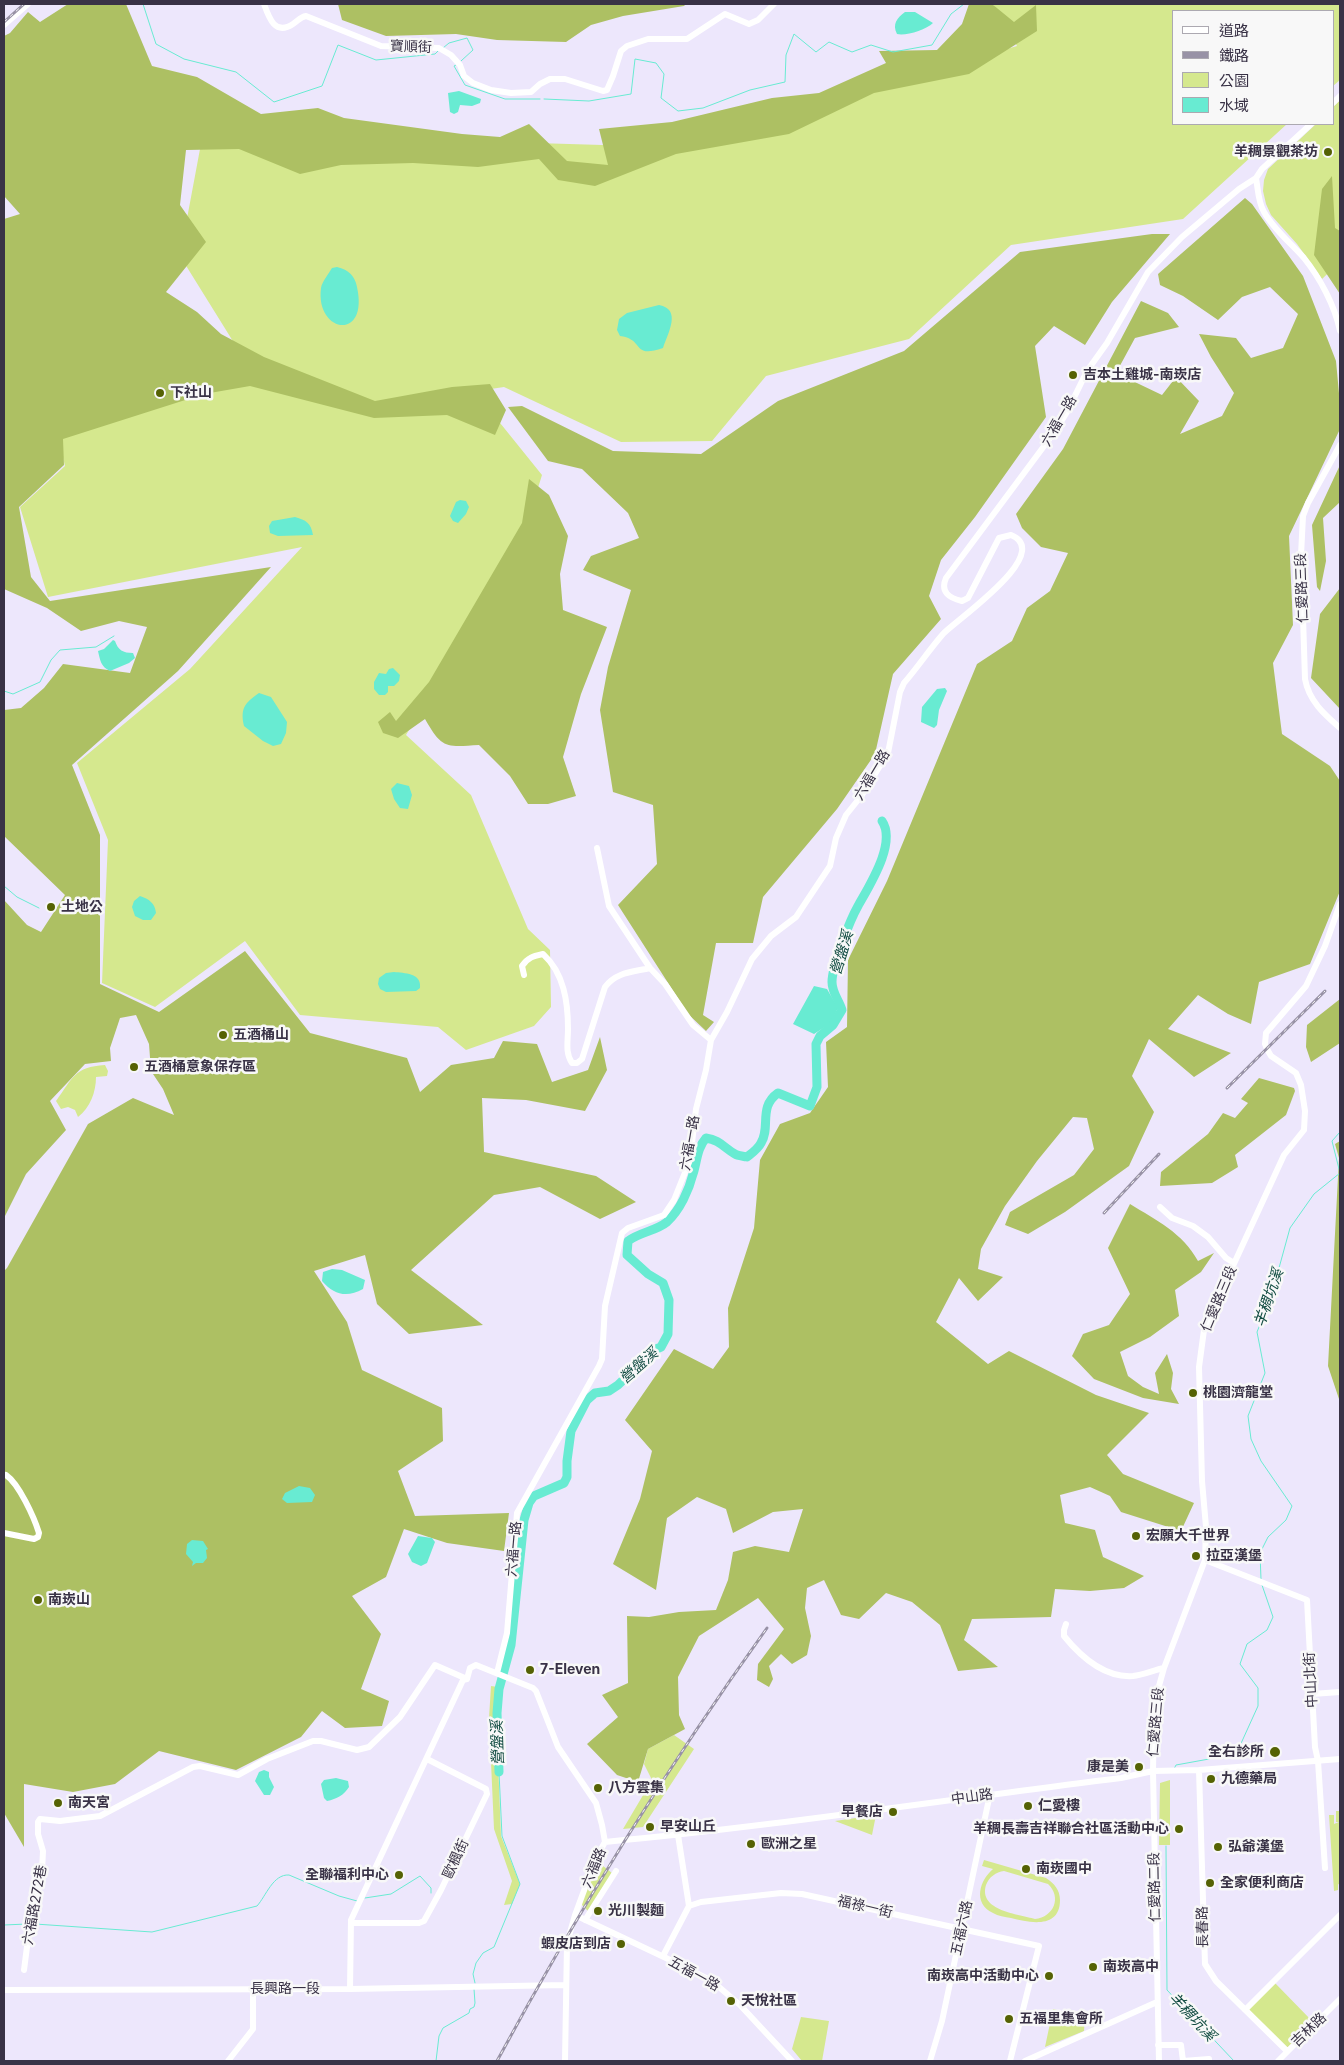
<!DOCTYPE html>
<html>
<head>
<meta charset="utf-8">
<style>
  body { margin:0 }
  #map { position:relative; width:1344px; height:2065px; overflow:hidden; background:#ede7fc; font-family:Inter,"Noto Sans TC",sans-serif }
  canvas { display:block }
  .frame { position:absolute; inset:0; border:5px solid #393246; pointer-events:none }
  .legend { position:absolute; left:1172px; top:10px; width:162px; height:115px; box-sizing:border-box; background:#f8f8f8; border:1px solid #aca9b1; margin:0; padding:6px 9px; list-style:none; font-size:15px; color:#393246 }
  .legend li { display:flex; align-items:center; gap:10px; height:25px }
  .legend b { width:25px; border:1px solid #aca9b1 }
</style>
</head>
<body>
<div id="map">
<canvas width="1344" height="2065"></canvas>
<div class="frame"></div>
<ul class="legend">
<li><b style="height:6px;background:#fff"></b>道路</li>
<li><b style="height:6px;background:#9892a6"></b>鐵路</li>
<li><b style="height:14px;background:#d5e88e"></b>公園</li>
<li><b style="height:14px;background:#68ebd2"></b>水域</li>
</ul>
</div>
<script>
const g = document.querySelector('canvas').getContext('2d');
g.lineJoin = 'round';
function paint(path, color) { g.fillStyle = color; g.fill(path, 'evenodd'); }
function stroke(path, color, width, dash) { g.strokeStyle = color; g.lineWidth = width; g.lineCap = dash ? 'butt' : 'round'; g.setLineDash(dash || []); g.stroke(path); }
function drawText(font, color, halo, rows, align = 'center') {
  g.font = font + ' Inter,"Noto Sans TC",sans-serif'; g.lineWidth = 5; g.setLineDash([]); g.textBaseline = 'middle'; g.strokeStyle = halo; g.fillStyle = color; for (const [text, x, y, turn = 0] of rows) {
    g.save(); g.translate(x, y); g.rotate((+turn || 0) * Math.PI / 180); g.textAlign = isNaN(turn) ? turn : align; if (halo) g.strokeText(text, 0, 0); g.fillText(text, 0, 0); g.restore();
  }
}
paint(new Path2D(`
  M993,4H1340V80L1333,86V11H1173V124H1287L1183,219L1011,245L909,339L766,376L712,441L621,442L504,387L378,406L244,359L180,256L203,133L669,147L1017,46Z
  M1340,100V262L1322,279L1297,244L1271,215L1266,204L1263,191L1264,180L1268,169L1316,124H1333V107Z
  M248,369L376,412L488,408L542,475L520,546L406,735L471,795L528,929L550,950L551,1007L534,1026L466,1050L438,1027L300,1015L245,941L155,1007L102,983L108,840L77,763L190,669L302,547L48,597L20,507L65,466L56,429Z
  M105,1065L108,1071L107,1076L96,1077C96,1092 90,1108 78,1117L75,1110L68,1107L61,1109L56,1101C73,1078 74,1067 105,1065Z
  M491,1686L498,1687L496,1713L501,1836L520,1884L512,1904L504,1905L512,1881L494,1829L489,1718Z
  M674,1735L694,1749L643,1827L623,1829L652,1780L644,1764L648,1749Z
  M1170,1780V1845H1159L1160,1783Z
  M1336,1811H1340V1885L1338,1884V1890L1334,1891L1329,1815H1334V1824L1339,1822H1336Z
  M876,1815L872,1835L835,1821Z
  M984,1860L1046,1878C1054,1883 1060,1890 1060,1900C1060,1929 1030,1923 1011,1918C1005,1917 998,1916 993,1913C972,1903 980,1880 993,1869L982,1866ZM1004,1871L1048,1884C1062,1897 1054,1917 1035,1919C1019,1914 978,1911 986,1885C989,1877 996,1872 1004,1871Z
  M598,1862L612,1873L588,1911L581,1904Z
  M1275,1983L1313,2022L1286,2049L1248,2010Z
  M1053,2009L1085,2017L1084,2031L1045,2047Z
  M801,2017L829,2021L822,2061H802L792,2049Z`), '#d5e88e');
paint(new Path2D(`
  M68,4H126L152,66L197,77L261,114L318,108L344,118L462,134L500,137L529,124L567,161L608,165L599,129L672,122L772,98L819,93L886,63L879,51L937,50L962,24L969,4H992L1014,22L1036,5L1037,31L969,74L874,93L789,134L676,154L595,186L558,180L539,159L478,167L413,163L341,165L300,174L239,149L186,150L180,205L206,242L166,292L197,312L221,334L264,357L375,401L452,387L490,384L506,410L495,435L447,415L374,418L250,386L204,394L63,439L64,465L19,507L31,577L50,601L271,567L178,671L72,765L100,835V984L159,1012L245,951L310,1033L407,1058L420,1092L451,1065L494,1058L503,1041L537,1044L552,1082L588,1070L600,1037L607,1070L585,1111L526,1100L482,1098L484,1152L596,1176L636,1202L600,1219L540,1187L494,1195L411,1270L483,1325L409,1334L377,1304L365,1255L314,1271L347,1322L362,1370L442,1408L443,1441L398,1471L415,1516L509,1513L504,1551L447,1543L404,1529L386,1577L352,1596L381,1634L361,1689L389,1701L382,1726L345,1728L322,1711L301,1737L236,1770L159,1751L115,1784L73,1792L24,1784V1847L4,1813V1271L7,1268L88,1124L133,1098L174,1115L163,1089L151,1071L149,1044L136,1015L120,1018L110,1048L111,1061L85,1064L50,1101L66,1130L26,1174L4,1218V900L27,925L41,932L65,895L4,836V710L21,708L44,688L63,664L130,673L147,627L119,621L81,631L47,608L4,589V219L20,214L4,196V36L10,33L28,12L40,22Z
  M338,4H686L684,6L623,16L591,25L566,42L497,40L456,34L386,36L342,20Z
  M1332,176L1335,228L1340,231V294L1314,255L1322,189Z
  M1245,198L1252,204L1303,276L1336,361L1340,404V429L1289,536L1293,625L1273,663L1282,734L1330,766L1340,781V891L1310,964L1259,982L1251,1024L1228,1014L1198,995L1168,1029L1231,1053L1194,1077L1149,1039L1132,1076L1154,1112L1129,1166L1065,1212L1028,1234L1005,1225L1010,1212L1074,1175L1094,1149L1087,1118L1073,1117L1037,1161L1005,1206L981,1249L978,1269L1003,1277L978,1301L959,1278L936,1322L988,1364L1009,1351L1096,1395L1149,1413L1107,1455L1123,1474L1194,1503L1181,1531L1121,1512L1110,1496L1090,1487L1060,1495L1065,1523L1095,1530L1103,1557L1144,1576L1124,1588L1090,1591L1055,1589L1051,1617L972,1619L964,1640L998,1667L958,1671L940,1625L912,1602L886,1593L859,1619L841,1615L824,1580L807,1588L805,1608L811,1636L807,1655L792,1664L781,1654L769,1666L773,1679L769,1687L757,1680L758,1664L784,1629L758,1598L699,1636L678,1677L679,1715L685,1729L648,1749L638,1782L617,1775L587,1744L618,1717L602,1695L628,1683L627,1616L649,1617L679,1612L716,1610L728,1580L733,1552L755,1546L789,1552L803,1509L773,1512L733,1533L726,1509L697,1497L667,1518L656,1590L613,1564L640,1499L652,1451L625,1420L674,1349L713,1369L729,1347L728,1308L754,1228L760,1160L780,1124L810,1113L828,1087L826,1042L847,1027L848,960L887,881L977,664L1012,641L1027,608L1050,591L1068,553L1041,547L1022,528L1016,514L1063,449L1141,301L1168,313L1179,327L1135,338L1116,373L1162,395L1176,377L1199,401L1180,434L1222,416L1234,393L1211,357L1199,334L1236,338L1251,358L1283,348L1298,314L1270,287L1242,297L1218,320L1183,296L1160,285L1158,274Z
  M1152,234H1170L1112,302L1085,345L1054,326L1035,346L1046,417L975,517L941,560L929,596L941,619L893,674L875,754L837,809L763,897L753,943H716L703,1015L714,1022L706,1031L688,1014L618,905L657,864L653,805L613,792L600,710L608,667L631,590L583,570L591,556L639,538L628,513L582,469L548,461L508,407L522,406L613,451L701,454L778,401L904,351L1020,252Z
  M1340,465V502L1323,518L1326,561L1320,591L1317,587L1312,525Z
  M529,479L549,495L568,536L560,574L563,610L607,627L581,694L563,757L576,796L548,804H528L510,776L479,745C446,747 442,749 425,719L398,738L383,733L378,722L390,712L396,721L429,682L522,523Z
  M1340,588V709L1311,678L1320,614Z
  M1340,999V1043L1311,1062L1306,1047L1307,1025Z
  M1259,1078L1294,1088L1295,1091L1286,1115L1235,1155L1238,1167L1212,1183L1160,1186L1161,1172L1208,1134L1223,1113L1235,1118L1248,1103L1241,1099Z
  M1340,1141V1402L1328,1366L1339,1158L1335,1144Z
  M1130,1204C1156,1220 1183,1233 1198,1261L1214,1253L1201,1272L1175,1290L1179,1316L1150,1337L1120,1352L1128,1376L1143,1387L1159,1394L1155,1373L1167,1354L1173,1373L1171,1389L1179,1404L1143,1398L1094,1379L1072,1356L1083,1334L1109,1325L1130,1294L1108,1248Z`), '#adc063');
paint(new Path2D(`
  M905,12H915L933,23C926,30 906,36 897,34C892,24 897,18 905,12Z
  M459,91L481,99L480,103L472,106L460,105L458,112L454,114L450,112L448,93Z
  M337,267C349,270 355,276 357,287C369,342 315,333 321,288C322,282 329,273 332,268Z
  M659,305C682,309 668,333 663,348C631,359 645,339 620,336L617,330L619,319L627,313Z
  M460,500L466,501L469,507L466,514L458,523L453,521L450,516L456,502Z
  M295,517C306,520 311,523 313,535L278,536L270,533L269,526L272,521Z
  M113,640L115,641C118,650 123,653 133,653L135,658L129,663L110,671C101,667 100,660 98,651L104,649Z
  M393,668L400,675L399,681L394,686H388V692L385,695H379L374,689V682L379,673L386,674L389,669Z
  M945,688L947,691L939,710L937,725L934,728L921,722L922,707L937,689Z
  M259,693L271,697L287,722L286,733L281,744L273,746L263,741L244,726C240,708 245,703 259,693Z
  M397,783L409,786L412,795L408,809L400,808L394,799L391,789Z
  M140,896C149,899 155,903 156,913L151,920H143L135,916L132,907L134,901Z
  M394,972C404,973 422,973 420,988L416,991L386,992L380,989L378,984L379,978L386,973Z
  M814,986L827,989L838,1008L831,1023L814,1034L793,1024Z
  M332,1269L342,1270L365,1280L363,1289C347,1298 334,1295 322,1281L323,1272Z
  M299,1486L310,1488L315,1495L312,1502L287,1503L282,1499L285,1493Z
  M418,1536L432,1538L435,1542L427,1563L421,1566L412,1562L408,1554Z
  M192,1540L203,1541L208,1549L206,1550L207,1558L203,1563H196L192,1566L193,1562L186,1554L187,1544Z
  M264,1770L269,1772V1777L274,1787L270,1795H264L255,1781L259,1772Z
  M336,1778L348,1781L349,1787C344,1795 337,1799 327,1801L324,1798L321,1784L324,1780Z`), '#68ebd2');
stroke(new Path2D(`
  M143,4L156,44L184,59L236,72L274,102L322,86L338,45L376,60L435,54L438,51
  M443,48L449,43L467,38L473,50L461,61
  M456,65L454,66L465,85L505,99H540
  M544,99L589,101L631,94L635,59L656,63L664,74L661,98L678,111L703,108L750,90L785,82L786,55L794,34L816,52L829,42L852,52L871,45L893,52L932,45L951,14L964,4
  M4,691L13,694L40,682L51,660L60,650L96,647L114,636
  M4,886L17,897L39,908
  M1261,1579L1260,1553L1268,1537L1286,1520L1292,1506L1261,1461L1251,1439L1248,1416L1265,1373L1257,1332L1271,1297L1290,1228L1314,1194L1340,1173L1332,1141L1340,1132
  M1174,1769L1176,1765L1209,1759L1238,1750L1258,1706V1688L1240,1664L1247,1644L1267,1630L1273,1617L1262,1585
  M1166,1846L1167,1990L1234,2061
  M365,1898L391,1894L420,1876L431,1888V1893
  M35,1924L152,1932L257,1906C266,1896 273,1874 289,1875L339,1896L357,1901
  M4,1925L27,1924
  M475,1983L473,1974L476,1963L483,1953L494,1947L520,1884L502,1836L499,1772
  M436,2061L439,2036L443,2028L469,2013L470,2009L474,2007L475,2003L474,1989`), '#68ebd2', 1);
stroke(new Path2D(`
  M499,1772L497,1713L499,1689L511,1645L524,1520L529,1503L534,1496L564,1483L567,1477V1461L571,1431L587,1400L595,1393L609,1391L618,1385L654,1350L661,1347L668,1334L669,1300L663,1283L648,1274L627,1255L628,1241C640,1232 656,1231 667,1222C680,1210 689,1190 693,1174C697,1162 697,1148 706,1138C720,1140 724,1148 735,1154C738,1156 743,1156 747,1157C752,1153 758,1149 761,1143C771,1127 758,1107 778,1093L810,1106L817,1087L816,1044L820,1036L833,1025L842,1010C839,1000 832,993 832,982C832,966 850,920 858,906C869,886 897,843 882,821`), '#68ebd2', 9);
stroke(new Path2D(`
  M264,4C269,18 275,36 293,24C298,21 300,17 306,16L381,46L439,48L451,55L460,65L464,76L473,83L491,90L511,93L531,92L540,84L550,79H565L603,91L607,90L613,76L621,51L627,46L648,39H687L725,14L749,24L758,20L774,4
  M4,25L28,4
  M1333,103L1340,96
  M1256,178C1258,189 1258,202 1264,212C1274,230 1291,243 1304,258C1320,278 1335,306 1340,331
  M1340,445L1308,503L1303,516L1301,555L1305,679C1309,701 1324,714 1340,728
  M597,848L609,906L650,968
  M524,975L522,966C528,957 534,956 543,954C564,973 568,1002 568,1029C568,1041 565,1053 572,1063H577L582,1059L605,987C616,972 633,972 650,968L665,984L693,1025L711,1040
  M1160,1207L1172,1218L1193,1226L1208,1237L1226,1258L1234,1263
  M4,1533L34,1539L38,1537L39,1533C34,1517 19,1484 6,1475
  M1205,1560L1307,1600L1315,1747L1318,1761L1325,1868
  M1066,1624L1064,1630V1636C1081,1657 1104,1678 1133,1676C1143,1675 1154,1670 1164,1668
  M497,1673L507,1633L517,1513L599,1366L602,1359L605,1306L622,1233L628,1228L664,1215L674,1200L690,1160L696,1109L706,1070L711,1040L727,1012L752,959L771,936L796,917L830,866L836,838L846,815L862,795L888,753L900,692L904,683C918,667 929,650 943,634C956,620 1055,553 1011,535L999,538L968,598L962,601C949,598 940,592 946,578L1056,430L1067,412L1087,371L1107,343L1148,272L1182,237L1239,189L1256,178L1262,169L1311,124
  M1312,1694L1340,1692
  M1199,1770L1205,1964L1216,1981L1287,2051
  M678,1835L689,1906
  M605,1842C777,1826 949,1799 1121,1778L1153,1771L1199,1770L1340,1759
  M575,1915L666,1958L712,1981L740,2005L792,2061
  M585,1920L616,1871
  M351,1923H419L424,1921L441,1890L487,1794L486,1789L427,1759
  M663,1956L689,1906L701,1902L781,1893L802,1894L1039,1946L1010,2061
  M24,1970L28,1939L42,1871L43,1851L38,1834V1822L40,1819L60,1821L100,1816L193,1767L200,1766L238,1775L267,1759L313,1741H321L357,1750L369,1747L400,1717L435,1665L467,1679
  M350,1989L351,1920L463,1680L467,1679L470,1668L476,1665L533,1688L536,1691L558,1747L596,1803L602,1825L605,1842L596,1858L575,1915L567,1943L565,2061
  M4,1990L350,1989L565,1985
  M1245,2010L1340,1915
  M1158,2045H1181L1183,2061L1209,2059
  M228,2061L253,2029V1989
  M930,2061L942,2021L990,1794
  M1025,2061L1157,2002
  M1159,2061L1153,1771L1154,1715L1157,1693L1164,1668L1205,1560L1206,1527L1202,1481L1199,1367L1204,1330L1209,1318L1284,1155L1304,1130L1305,1111L1301,1085L1296,1073L1271,1056L1267,1049L1265,1044L1266,1033L1306,986L1325,946L1340,904
  M1278,2061L1340,1999`), '#fff', 6);
const rail = new Path2D(`
  M4,22L24,4
  M1227,1088L1325,991
  M1104,1213L1159,1154
  M497,2061C578,1911 668,1766 767,1628`);
stroke(rail, '#9892a6', 3);
stroke(rail, '#f8f8f8', 1, [4]);
for (const [x, y, r, color] of [
  [1328,152,5,"#556204"],
  [1073,375,5,"#556204"],
  [160,393,5,"#556204"],
  [51,907,5,"#556204"],
  [223,1035,5,"#556204"],
  [134,1067,5,"#556204"],
  [1193,1393,5,"#556204"],
  [1136,1536,5,"#556204"],
  [1196,1556,5,"#556204"],
  [38,1600,5,"#556204"],
  [530,1670,5,"#556204"],
  [1275,1752,6,"#556204"],
  [1139,1767,5,"#556204"],
  [1211,1779,5,"#556204"],
  [598,1788,5,"#556204"],
  [58,1803,5,"#556204"],
  [1028,1806,5,"#556204"],
  [893,1812,5,"#556204"],
  [650,1827,5,"#556204"],
  [1179,1829,5,"#556204"],
  [751,1844,5,"#556204"],
  [1218,1847,5,"#556204"],
  [1026,1869,5,"#556204"],
  [399,1875,5,"#556204"],
  [1210,1883,5,"#556204"],
  [598,1911,5,"#556204"],
  [621,1944,5,"#556204"],
  [1093,1967,5,"#556204"],
  [1049,1976,5,"#556204"],
  [731,2001,5,"#556204"],
  [1009,2019,5,"#556204"]
]) { const dot = new Path2D(); dot.arc(x, y, r, 0, 2 * Math.PI); g.fillStyle = color; g.fill(dot); stroke(dot, '#f8f8f8', 2); }
drawText('14px', '#393246', '#f8f8f8', [
  ["寶順街",411,47,2],
  ["六福一路",1059,421,-60],
  ["仁愛路三段",1302,588,-92],
  ["六福一路",872,775,-59],
  ["六福一路",690,1143,-80],
  ["仁愛路三段",1219,1299,-67],
  ["六福一路",514,1549,-85],
  ["中山北街",1311,1680,-93],
  ["仁愛路三段",1156,1722,-85],
  ["中山路",972,1797,-8],
  ["歐楓街",456,1859,-65],
  ["六福路",594,1868,-67],
  ["仁愛路二段",1155,1887,-91],
  ["六福路272巷",35,1905,-80],
  ["福祿一街",865,1907,13],
  ["長春路",1203,1927,-91],
  ["五福六路",962,1928,-78],
  ["五福一路",694,1974,29],
  ["長興路一段",285,1989],
  ["吉林路",1309,2030,-44]
]);
drawText('bold 14px', '#393246', '#f8f8f8', [
  ["羊稠景觀茶坊",1318,152,"right"],
  ["吉本土雞城-南崁店",1083,375],
  ["下社山",170,393],
  ["土地公",61,907],
  ["五酒桶山",233,1035],
  ["五酒桶意象保存區",144,1067],
  ["桃園濟龍堂",1203,1393],
  ["宏願大千世界",1146,1536],
  ["拉亞漢堡",1206,1556],
  ["南崁山",48,1600],
  ["7-Eleven",540,1670],
  ["全右診所",1264,1752,"right"],
  ["康是美",1129,1767,"right"],
  ["九德藥局",1221,1779],
  ["八方雲集",608,1788],
  ["南天宮",68,1803],
  ["仁愛樓",1038,1806],
  ["早餐店",883,1812,"right"],
  ["早安山丘",660,1827],
  ["羊稠長壽吉祥聯合社區活動中心",1169,1829,"right"],
  ["歐洲之星",761,1844],
  ["弘爺漢堡",1228,1847],
  ["南崁國中",1036,1869],
  ["全聯福利中心",389,1875,"right"],
  ["全家便利商店",1220,1883],
  ["光川製麵",608,1911],
  ["蝦皮店到店",611,1944,"right"],
  ["南崁高中",1103,1967],
  ["南崁高中活動中心",1039,1976,"right"],
  ["天悅社區",741,2001],
  ["五福里集會所",1019,2019]
], 'left');
drawText('italic 15px', '#124c42', '#f8f8f8', [
  ["營盤溪",842,953,-73],
  ["羊稠坑溪",1269,1298,-71],
  ["營盤溪",639,1366,-41],
  ["營盤溪",498,1743,-92],
  ["羊稠坑溪",1192,2017,47]
]);
</script>
</body>
</html>
